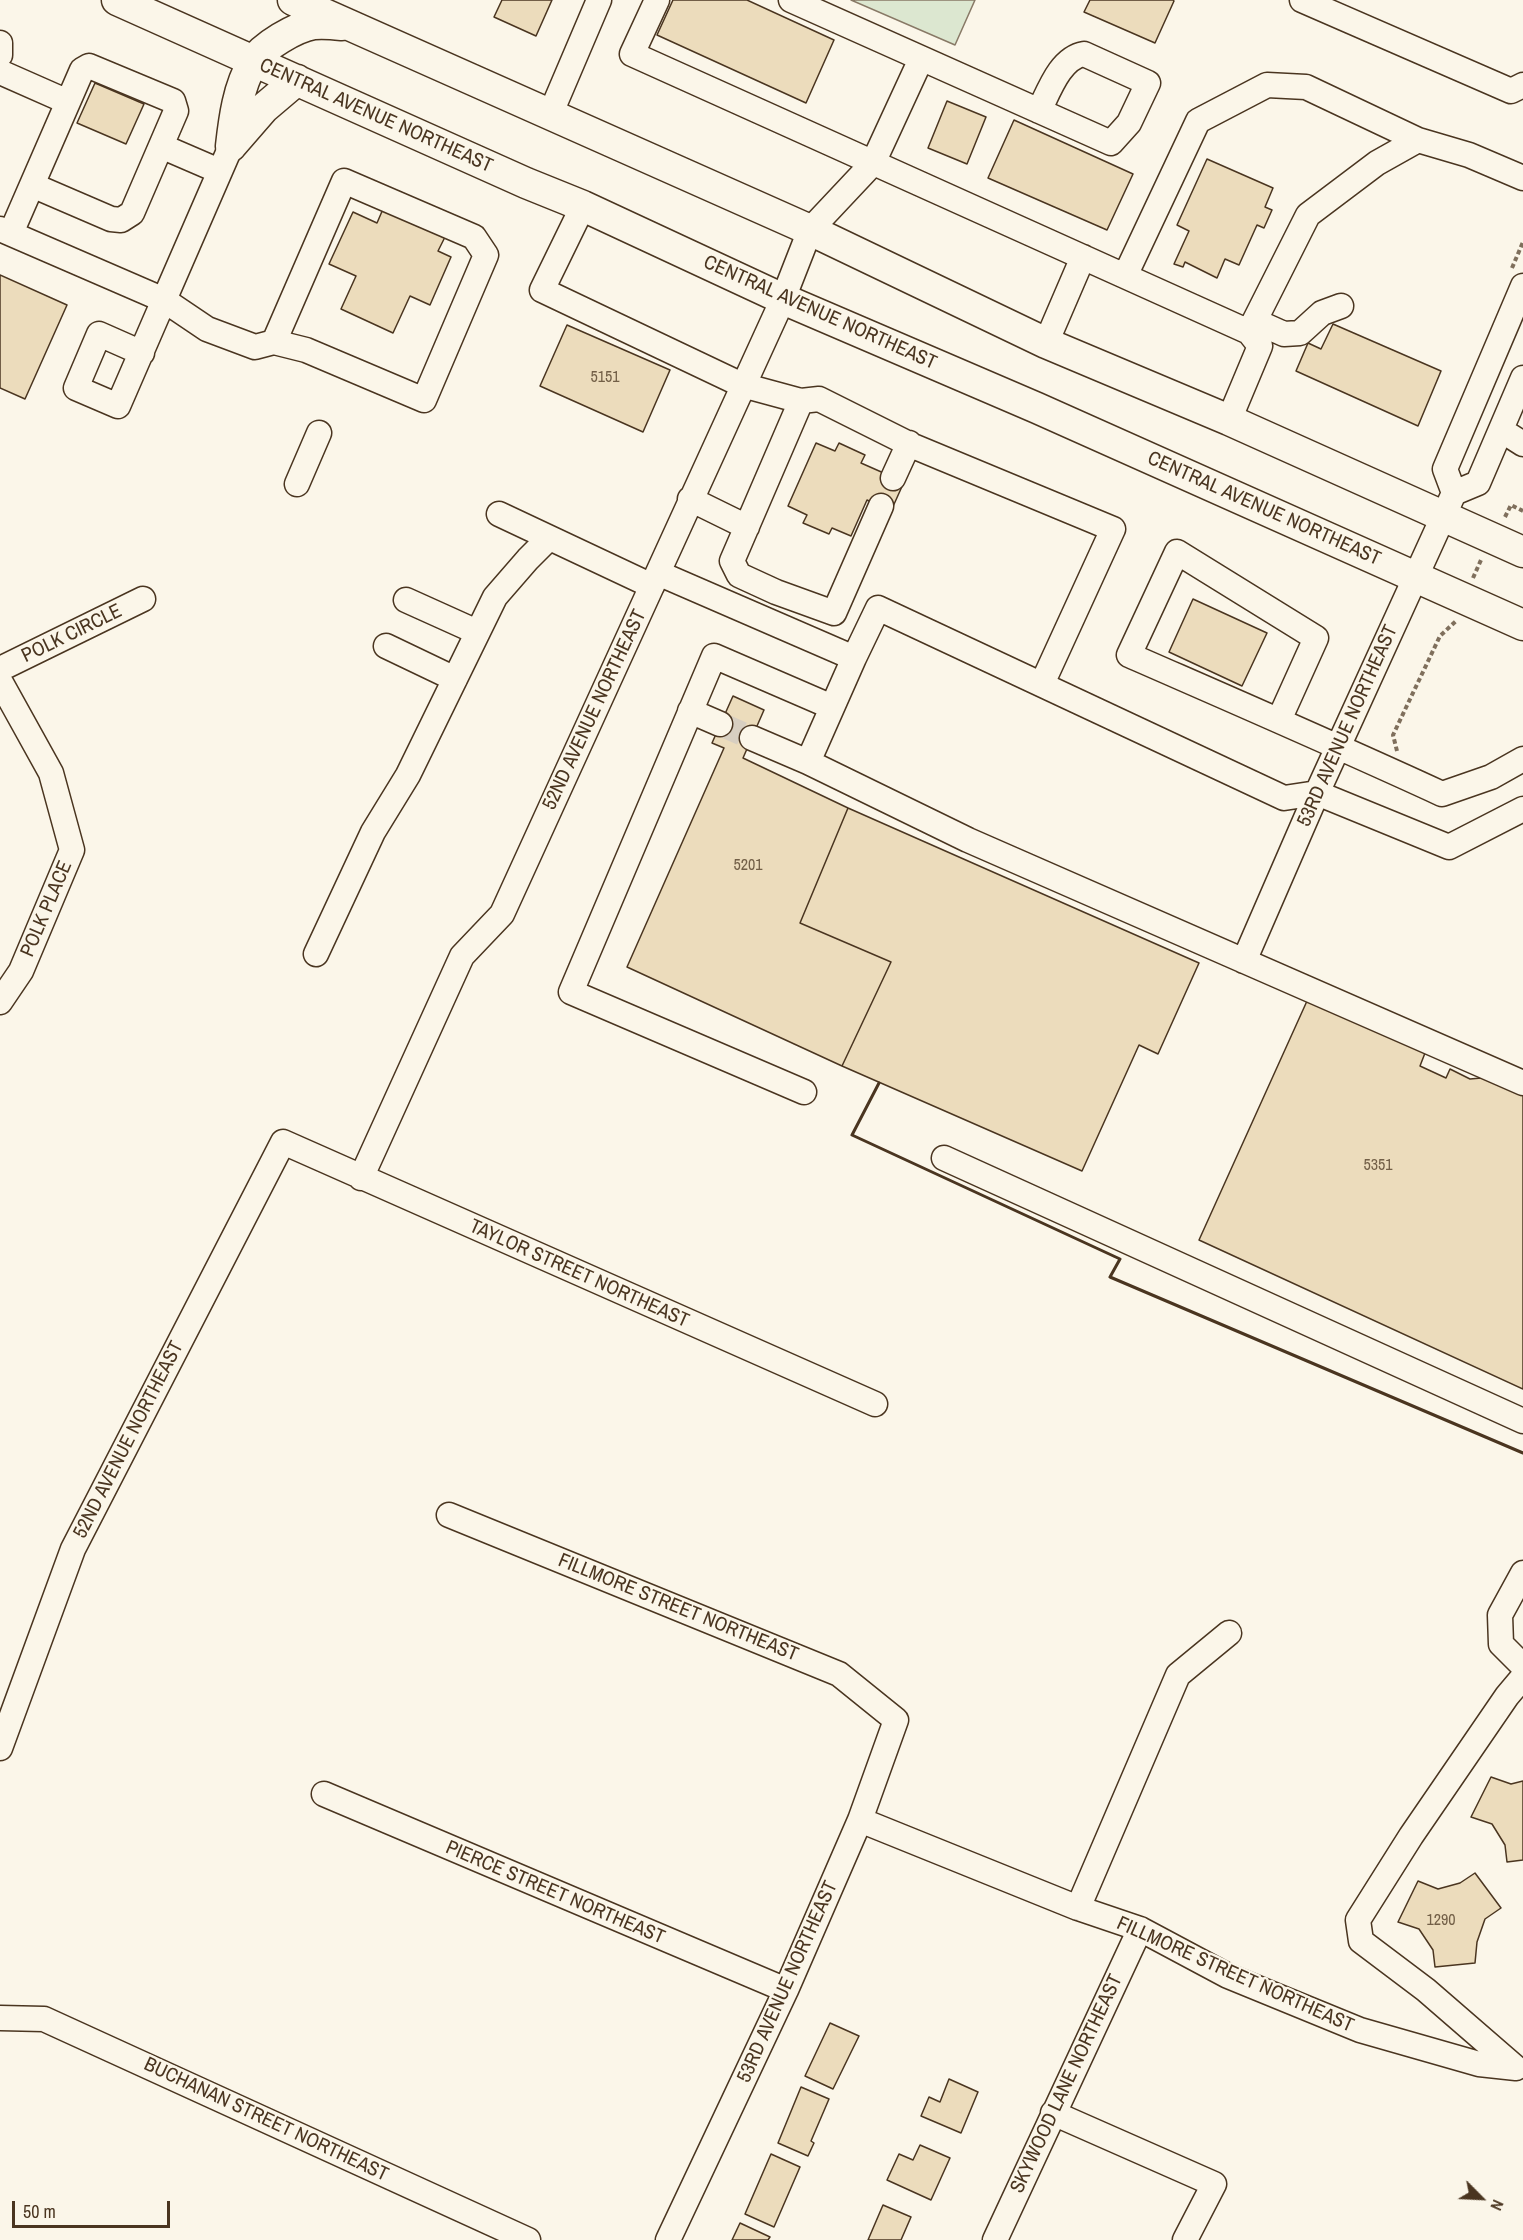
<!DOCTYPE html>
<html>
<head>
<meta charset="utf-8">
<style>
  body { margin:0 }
  #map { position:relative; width:1523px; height:2240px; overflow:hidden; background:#fbf6e9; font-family:"Archivo Narrow",sans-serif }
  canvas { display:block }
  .north { position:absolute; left:1451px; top:2168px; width:60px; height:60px; -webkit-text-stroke:4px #fbf6e9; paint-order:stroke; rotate:114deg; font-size:16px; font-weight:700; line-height:24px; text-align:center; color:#4a3520 }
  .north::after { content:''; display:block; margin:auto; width:21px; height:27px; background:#4a3520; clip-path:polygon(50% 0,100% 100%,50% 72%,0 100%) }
  .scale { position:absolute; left:12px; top:2201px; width:158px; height:27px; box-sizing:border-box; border:3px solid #4a3520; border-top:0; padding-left:8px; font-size:18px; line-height:21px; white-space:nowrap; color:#4a3520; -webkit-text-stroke:4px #fbf6e9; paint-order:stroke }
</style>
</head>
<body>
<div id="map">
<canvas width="1523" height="2240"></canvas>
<div class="north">N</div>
<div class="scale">50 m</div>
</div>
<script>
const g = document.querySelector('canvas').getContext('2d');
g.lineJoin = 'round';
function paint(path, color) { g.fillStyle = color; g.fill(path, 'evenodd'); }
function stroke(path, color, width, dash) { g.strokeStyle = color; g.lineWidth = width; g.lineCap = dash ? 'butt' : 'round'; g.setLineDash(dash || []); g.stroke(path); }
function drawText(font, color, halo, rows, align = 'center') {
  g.font = font + ' "Archivo Narrow",sans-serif'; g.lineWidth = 4.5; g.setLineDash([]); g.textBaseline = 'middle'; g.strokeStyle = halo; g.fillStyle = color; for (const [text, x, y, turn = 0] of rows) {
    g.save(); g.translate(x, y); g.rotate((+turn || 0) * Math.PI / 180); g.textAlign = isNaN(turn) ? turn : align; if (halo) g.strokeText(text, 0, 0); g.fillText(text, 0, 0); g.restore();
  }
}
const green = new Path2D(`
  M851,0H975L955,45Z`);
paint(green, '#dce7d0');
stroke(green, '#887966', 1.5);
const building = new Path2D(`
  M502,0H552L536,36L494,17Z
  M673,0H747L834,40L806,103L657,35Z
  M1090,0H1173L1174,1L1155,43L1084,12Z
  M95,83L144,104L126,144L77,123Z
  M947,101L986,117L967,164L928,148Z
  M1014,120L1133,174L1107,230L988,178Z
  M1207,159L1273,188L1265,207L1272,210L1264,228L1257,225L1239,265L1225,259L1217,278L1185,262L1183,267L1174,264L1189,231L1177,225Z
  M383,209L445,237L438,251L451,257L430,305L410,296L393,333L341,309L356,276L329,264L353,212L377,223Z
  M0,275L67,305L25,399L0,388Z
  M1333,324L1441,371L1418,426L1296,371L1308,343L1321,349Z
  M567,325L670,370L643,432L540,386Z
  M816,443L835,451L839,443L865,455L861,463L904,482L891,511L867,500L851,536L832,528L829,534L803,523L807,515L788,506Z
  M1193,599L1267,633L1242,686L1169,652Z
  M733,696L764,710L743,758L848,808L800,923L891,962L842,1066L627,967L724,748L712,743Z
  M848,808L1199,963L1158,1054L1139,1045L1082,1171L842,1066L891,962L800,923Z
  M1307,1001L1425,1053L1420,1066L1446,1078L1450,1069L1470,1079L1493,1077L1523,1092V1389L1199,1240Z
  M1491,1777L1511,1784L1523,1781V1860L1507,1862L1505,1845L1492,1824L1471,1817Z
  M1475,1873L1501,1908L1485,1919L1477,1942L1475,1963L1435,1967L1433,1950L1419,1929L1398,1922L1418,1881L1438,1889L1460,1883Z
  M830,2023L859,2036L833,2089L805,2076Z
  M949,2079L978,2092L961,2133L921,2116L929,2097L940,2102Z
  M801,2087L829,2099L811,2141L814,2143L808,2156L778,2143Z
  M920,2145L950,2158L931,2200L887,2180L899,2154L913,2160Z
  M771,2154L800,2167L774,2227L745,2214Z
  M883,2205L911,2217L901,2240H868Z
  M740,2223L770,2237L768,2240H732Z`);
paint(building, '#ecdcbc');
stroke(building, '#4a3520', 1.5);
stroke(new Path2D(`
  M720,724L752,738`), '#d8cfc1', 24, [24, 12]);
const minor = new Path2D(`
  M657,0L632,54L1249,332L1308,215L1377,163L1418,140L1469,155L1523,178
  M791,0L1111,143L1129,123L1148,83L1084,54C1060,58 1049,91 1039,111
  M1302,0L1511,91L1523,85
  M0,43V55
  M0,72L68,102
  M550,115L599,0
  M161,146L219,171
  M583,206L542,290L742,385L801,401L819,399L913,446L1113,529L1042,684
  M0,229L164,300L231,146
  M11,233L82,70L89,66L173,101L176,111L132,213L121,220L111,219L32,185
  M1125,276L1198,121L1267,85L1306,87L1418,140
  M1255,321L1284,334L1300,333L1322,313L1341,306
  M1046,343L1083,257
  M142,353L99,334L76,388L118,406L164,300L207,329L255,347L274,342L306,350L424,400L486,255L474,237L344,181L274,342
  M801,401L732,561L739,575L776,592L834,613L881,506
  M1229,420L1260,346L1249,332
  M1501,430L1523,444
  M893,478L909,443
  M297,484L319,433
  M1454,493L1478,483L1523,378
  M690,499L747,527
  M499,514L652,586
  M658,573L854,658L808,762
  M406,600L477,632
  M386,646L455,679
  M854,658L878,608L1284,798L1317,793L1449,847L1523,809
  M0,669L143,599
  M0,681L51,773L72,850L21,971L0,1002
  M690,711L720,724
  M1279,720L1316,638L1177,552L1129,655C1234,701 1338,746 1442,794L1491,777L1523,759
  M752,738L808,762L968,840L1523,1083
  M316,954L373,832L408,775L495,597L528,559L549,538
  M1244,961L1317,793L1454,493L1445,469L1523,286
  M804,1092L571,992L714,656L832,707
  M944,1158L1523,1421
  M361,1178L462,956L502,914L783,299L810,230L873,163L921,59
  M449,1515L839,1674L896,1720L860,1820L786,1990L668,2240
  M1523,1573L1500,1615L1501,1644L1523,1666
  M0,1748L73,1549L283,1142L875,1404
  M324,1794L786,1990
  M860,1820L1078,1908L1140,1929L1228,1976L1360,2030L1479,2064L1516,2068
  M1078,1908L1178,1675L1229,1633
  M0,2018L44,2019L528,2240
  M1516,2068L1426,1990L1361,1941L1358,1920L1411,1836L1507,1696L1523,1677
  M1053,2113L1214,2184L1185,2240
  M995,2240L1140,1929`);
const major = new Path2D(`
  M117,0L526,183L583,206L783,299L1037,408L1523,625
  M293,0L810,230L1046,343L1229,420L1523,552
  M231,146C234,119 238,87 253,62C263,46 296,27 314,24C324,23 333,24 342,25
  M231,146L264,108L297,80`);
stroke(minor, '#4a3520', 27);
stroke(major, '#4a3520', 33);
stroke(new Path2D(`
  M1512,268L1523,242
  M1505,517L1511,505L1523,511
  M1473,578L1481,560
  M1397,751L1393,735L1440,636L1456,621`), '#7f6f5c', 4, [4.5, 3]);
stroke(minor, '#fbf6e9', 24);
stroke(major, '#fbf6e9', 30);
stroke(new Path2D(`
  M879,1083L852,1135L1120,1259L1110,1277L1523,1453`), '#4a3520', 3);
drawText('16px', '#725f47', null, [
  ["5151",605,378],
  ["5201",748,866],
  ["5351",1378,1166],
  ["1290",1441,1921]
]);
drawText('20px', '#4a3520', '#fbf6e9', [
  ["CENTRAL AVENUE NORTHEAST",376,116,24],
  ["CENTRAL AVENUE NORTHEAST",820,313,24],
  ["CENTRAL AVENUE NORTHEAST",1264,509,24],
  ["POLK CIRCLE",72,634,-26],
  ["52ND AVENUE NORTHEAST",595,710,-65],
  ["53RD AVENUE NORTHEAST",1348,726,-66],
  ["POLK PLACE",47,909,-67],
  ["TAYLOR STREET NORTHEAST",579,1274,24],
  ["52ND AVENUE NORTHEAST",129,1440,-63],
  ["FILLMORE STREET NORTHEAST",678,1608,22],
  ["PIERCE STREET NORTHEAST",555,1893,23],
  ["FILLMORE STREET NORTHEAST",1235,1975,24],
  ["53RD AVENUE NORTHEAST",788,1982,-66],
  ["SKYWOOD LANE NORTHEAST",1067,2084,-65],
  ["BUCHANAN STREET NORTHEAST",266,2120,25]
]);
</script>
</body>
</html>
